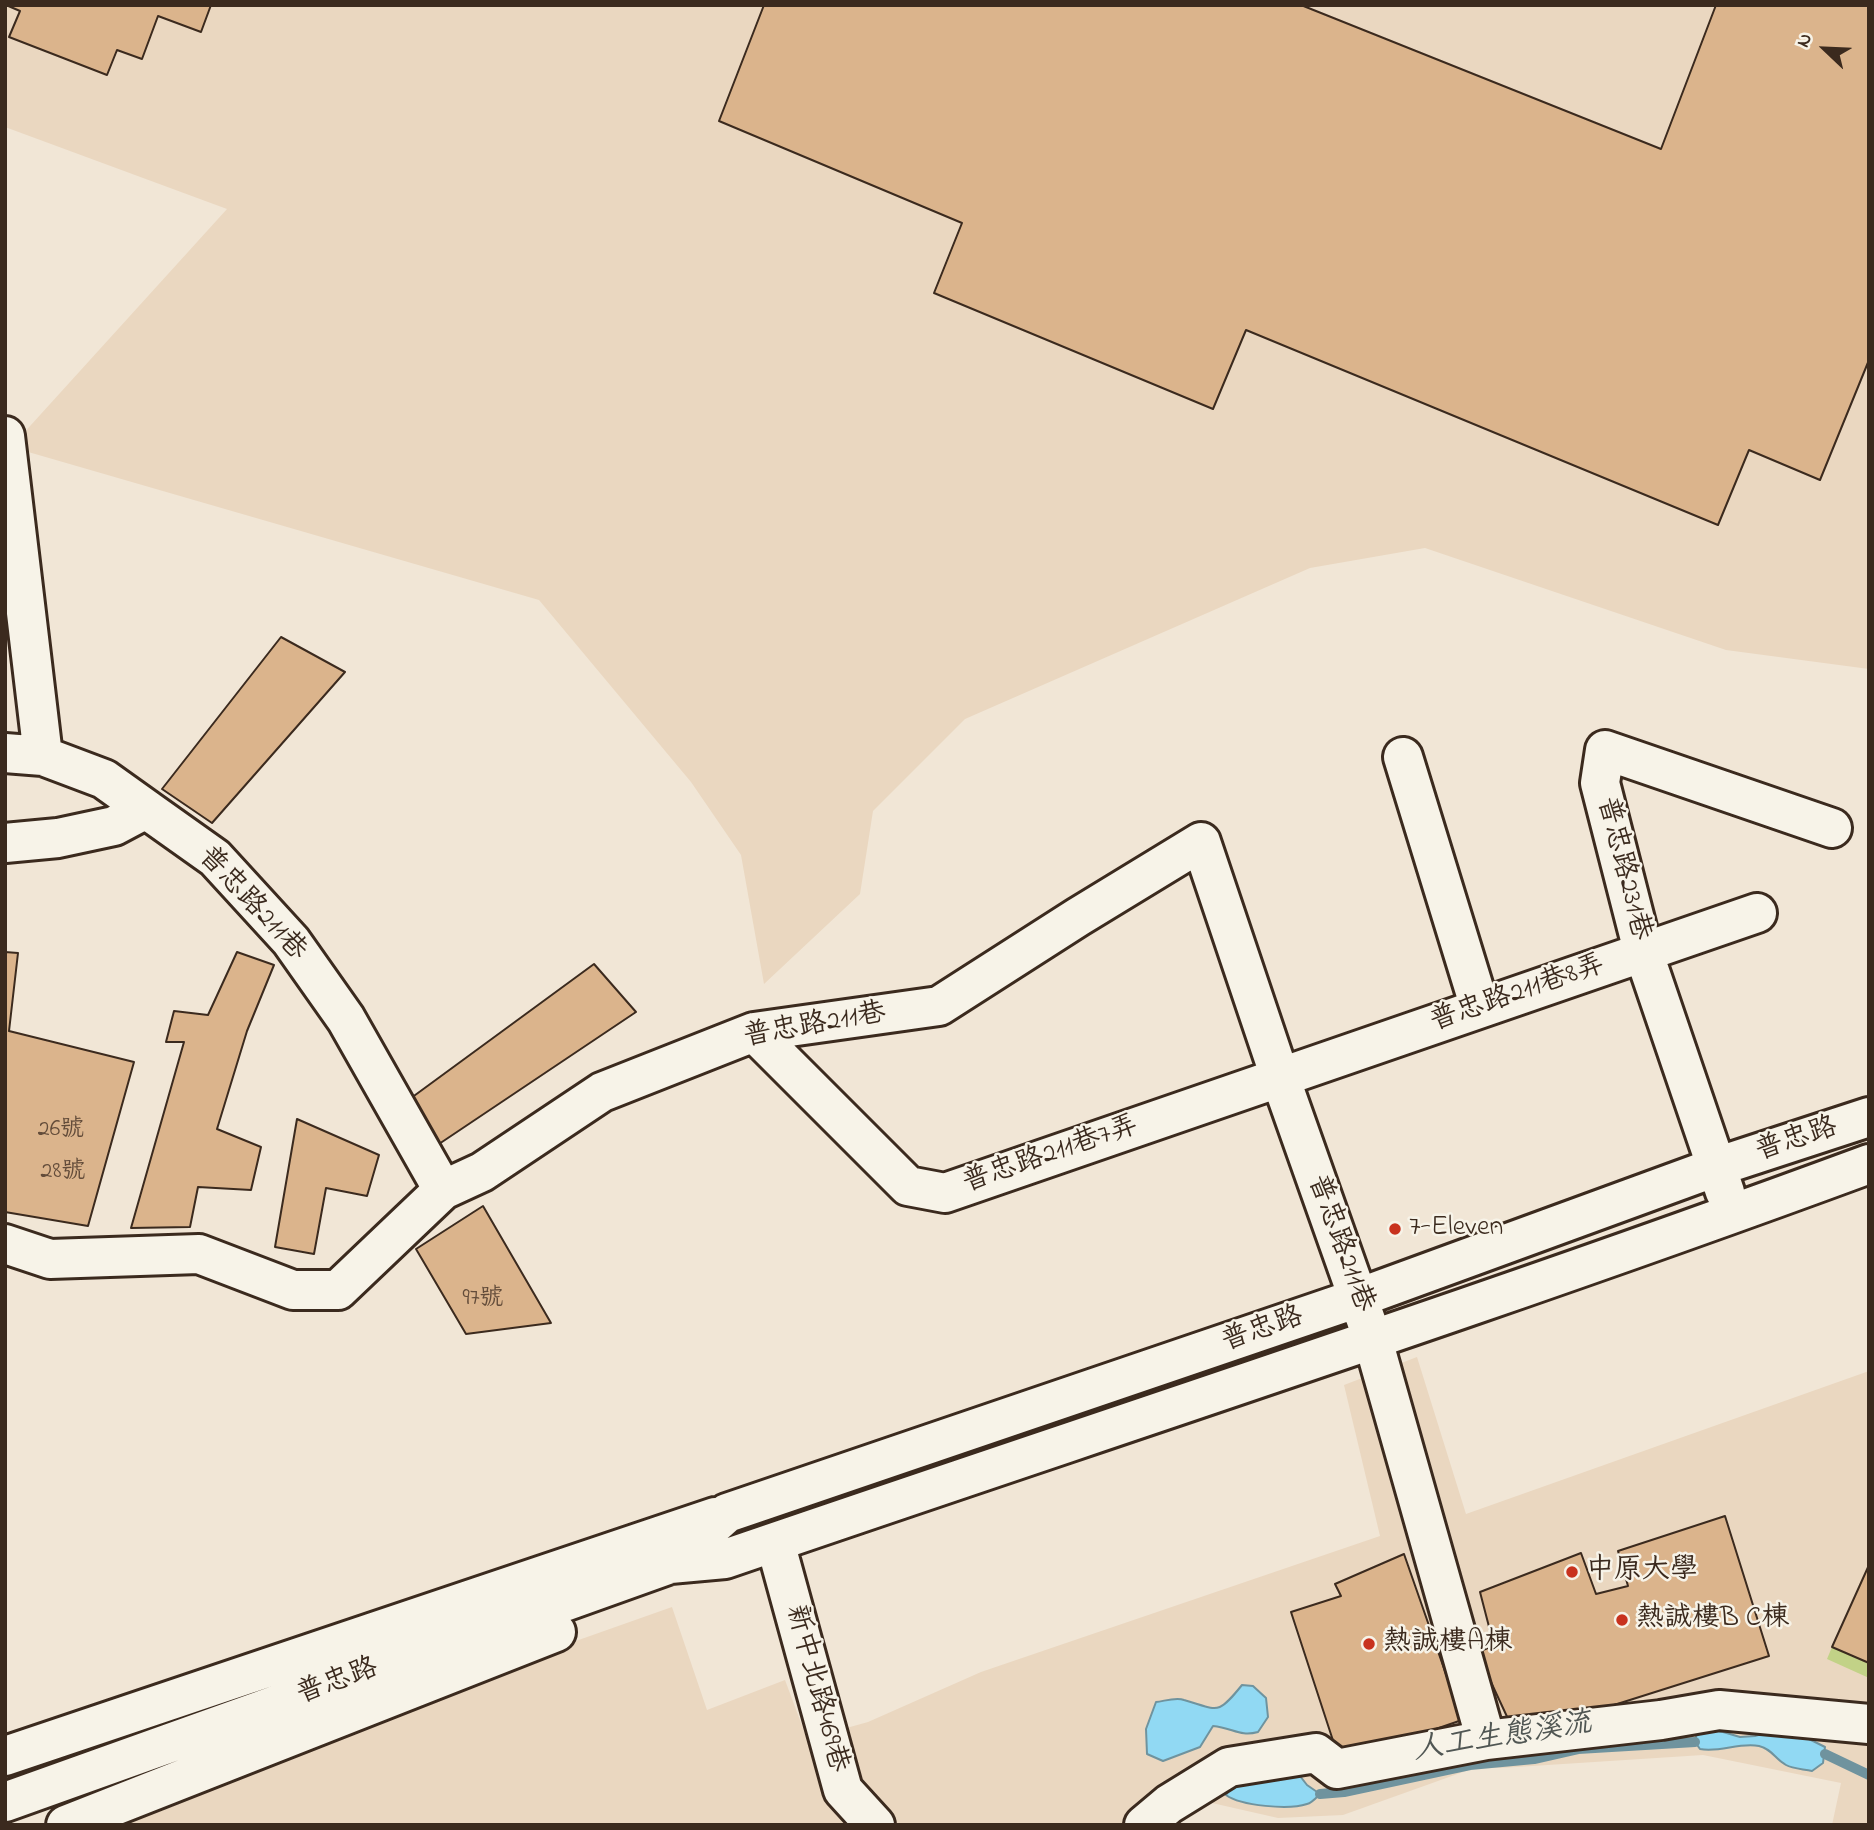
<!DOCTYPE html>
<html>
<head>
<meta charset="utf-8">
<style>
  body { margin:0 }
  #map { position:relative; width:1874px; height:1830px; overflow:hidden; background:#f1e6d6; font-family:"Indie Flower",sans-serif }
  canvas { display:block }
  .frame { position:absolute; inset:0; border:7px solid #3b2a1e; pointer-events:none }
  .north { position:absolute; left:1790px; top:14px; width:70px; height:70px; -webkit-text-stroke:5px #f7f3e8; paint-order:stroke; rotate:293deg; font-size:19px; font-weight:700; line-height:28px; text-align:center; color:#3b2a1e }
  .north::after { content:''; display:block; margin:auto; width:24px; height:32px; background:#3b2a1e; clip-path:polygon(50% 0,100% 100%,50% 72%,0 100%) }
</style>
</head>
<body>
<div id="map">
<canvas width="1874" height="1830"></canvas>
<div class="frame"></div>
<div class="north">N</div>
</div>
<script>
const g = document.querySelector('canvas').getContext('2d');
g.lineJoin = 'round';
function paint(path, color) { g.fillStyle = color; g.fill(path, 'evenodd'); }
function stroke(path, color, width, dash) { g.strokeStyle = color; g.lineWidth = width; g.lineCap = dash ? 'butt' : 'round'; g.setLineDash(dash || []); g.stroke(path); }
function drawText(font, color, halo, rows, align = 'center') {
  g.font = font + ' "Indie Flower","LXGW WenKai TC",sans-serif'; g.lineWidth = 5; g.setLineDash([]); g.textBaseline = 'middle'; g.strokeStyle = halo; g.fillStyle = color; for (const [text, x, y, turn = 0] of rows) {
    g.save(); g.translate(x, y); g.rotate((+turn || 0) * Math.PI / 180); g.textAlign = isNaN(turn) ? turn : align; if (halo) g.strokeText(text, 0, 0); g.fillText(text, 0, 0); g.restore();
  }
}
paint(new Path2D(`
  M5,5H1869V669L1726,650L1425,548L1310,568L965,719L873,811L860,894L764,984L741,855L691,782L539,600L11,447L227,209L5,127Z
  M1417,1357L1466,1514L1869,1371V1825H1832L1841,1783L1703,1755L1501,1768L1477,1767L1343,1815L1278,1818L1212,1803L1141,1825H55L672,1607L707,1710L785,1680L807,1739L868,1722L981,1672L1380,1536L1344,1385Z`), '#ead7c0');
paint(new Path2D(`
  M1832,1647L1869,1663V1678L1827,1659Z`), '#c2d287');
const water = new Path2D(`
  M1242,1685L1253,1686L1266,1698L1268,1717L1258,1732C1240,1737 1233,1728 1213,1726L1200,1747L1163,1761L1147,1754L1146,1729L1156,1702C1165,1701 1176,1697 1184,1700C1219,1710 1217,1716 1242,1685Z
  M1713,1729L1740,1737L1755,1736L1775,1730L1805,1737L1825,1747L1823,1763L1812,1771C1804,1769 1793,1769 1786,1765C1775,1759 1772,1749 1759,1746C1739,1742 1720,1753 1700,1749L1695,1742L1697,1732Z
  M1285,1775L1300,1776L1307,1785L1320,1794C1316,1798 1312,1803 1307,1804C1289,1810 1241,1806 1226,1795L1234,1784Z`);
paint(water, '#91d9f3');
stroke(water, '#6f939e', 2);
stroke(new Path2D(`
  M1825,1754L1869,1775
  M1320,1794L1344,1792L1470,1765L1534,1759L1578,1749L1695,1742`), '#6f939e', 10);
const building = new Path2D(`
  M6,5H211L201,32L158,16L142,59L117,50L107,75L9,37L20,11Z
  M764,5H1301L1661,149L1716,5H1869V360L1820,480L1749,450L1718,525L1246,330L1213,409L934,293L962,223L719,121Z
  M281,637L345,672L212,823L162,789Z
  M5,952L18,953L9,1031L134,1062L88,1226L5,1212Z
  M237,952L274,965L247,1031L217,1129L261,1147L251,1190L198,1187L190,1227L131,1228L184,1042H166L174,1011L208,1015Z
  M594,964L636,1012L433,1148L407,1101Z
  M297,1119L379,1155L367,1196L326,1188L314,1254L275,1247Z
  M483,1206L551,1323L466,1334L416,1249Z
  M1725,1516L1769,1656L1516,1736L1477,1652L1494,1646L1480,1592L1581,1553L1596,1594L1628,1586L1618,1551Z
  M1404,1554L1462,1720L1340,1762L1291,1612L1341,1596L1335,1584Z
  M1869,1565V1663L1832,1647Z`);
paint(building, '#dbb48c');
stroke(building, '#3b2a1e', 2);
const minor = new Path2D(`
  M5,436L43,756
  M5,753L43,756L104,779L146,809
  M1403,757L1480,1008
  M5,843L58,838L114,826L146,809L215,858L291,941L346,1019L443,1190L482,1172L602,1092L754,1032L939,1006L1078,917L1201,842L1280,1077L1373,1340L1486,1740L1661,1720L1719,1710L1869,1724
  M754,1032L908,1186L945,1193L1757,913
  M1725,1192L1643,951L1600,783L1605,750L1832,828
  M5,1244L50,1259L199,1254L293,1290H338L443,1190
  M775,1542L843,1790L875,1825
  M670,1564L727,1513L1358,1298L1716,1167L1869,1117
  M5,1756L715,1517
  M5,1802L670,1564L725,1559C1107,1428 1490,1304 1869,1164
  M66,1825L556,1632
  M1144,1825L1169,1804L1229,1767L1316,1753L1337,1769L1486,1740`);
stroke(minor, '#3b2a1e', 44);
stroke(minor, '#f7f3e8', 38);
for (const [x, y, r, color] of [
  [1395,1229,7,"#c8321e"],
  [1572,1572,7,"#c8321e"],
  [1622,1620,7,"#c8321e"],
  [1369,1644,7,"#c8321e"]
]) { const dot = new Path2D(); dot.arc(x, y, r, 0, 2 * Math.PI); g.fillStyle = color; g.fill(dot); stroke(dot, '#f7f3e8', 2.5); }
drawText('24px', '#634c3a', null, [
  ["26號",61,1131],
  ["28號",63,1173],
  ["97號",483,1300]
]);
drawText('28px', '#3b2a1e', '#f7f3e8', [
  ["普忠路231巷",1622,869,76],
  ["普忠路211巷",251,905,47],
  ["普忠路211巷8弄",1518,995,-19],
  ["普忠路211巷",815,1027,-10],
  ["普忠路",1797,1141,-18],
  ["普忠路211巷7弄",1051,1156,-19],
  ["普忠路211巷",1339,1244,70],
  ["普忠路",1263,1331,-19],
  ["普忠路",338,1683,-20],
  ["新中北路469巷",815,1689,75]
]);
drawText('28px', '#3b2a1e', '#f7f3e8', [
  ["7-Eleven",1409,1229],
  ["中原大學",1586,1572],
  ["熱誠樓B C棟",1636,1620],
  ["熱誠樓A棟",1383,1644]
], 'left');
drawText('italic 30px', '#505653', '#f7f3e8', [
  ["人工生態溪流",1503,1739,-9]
]);
</script>
</body>
</html>
